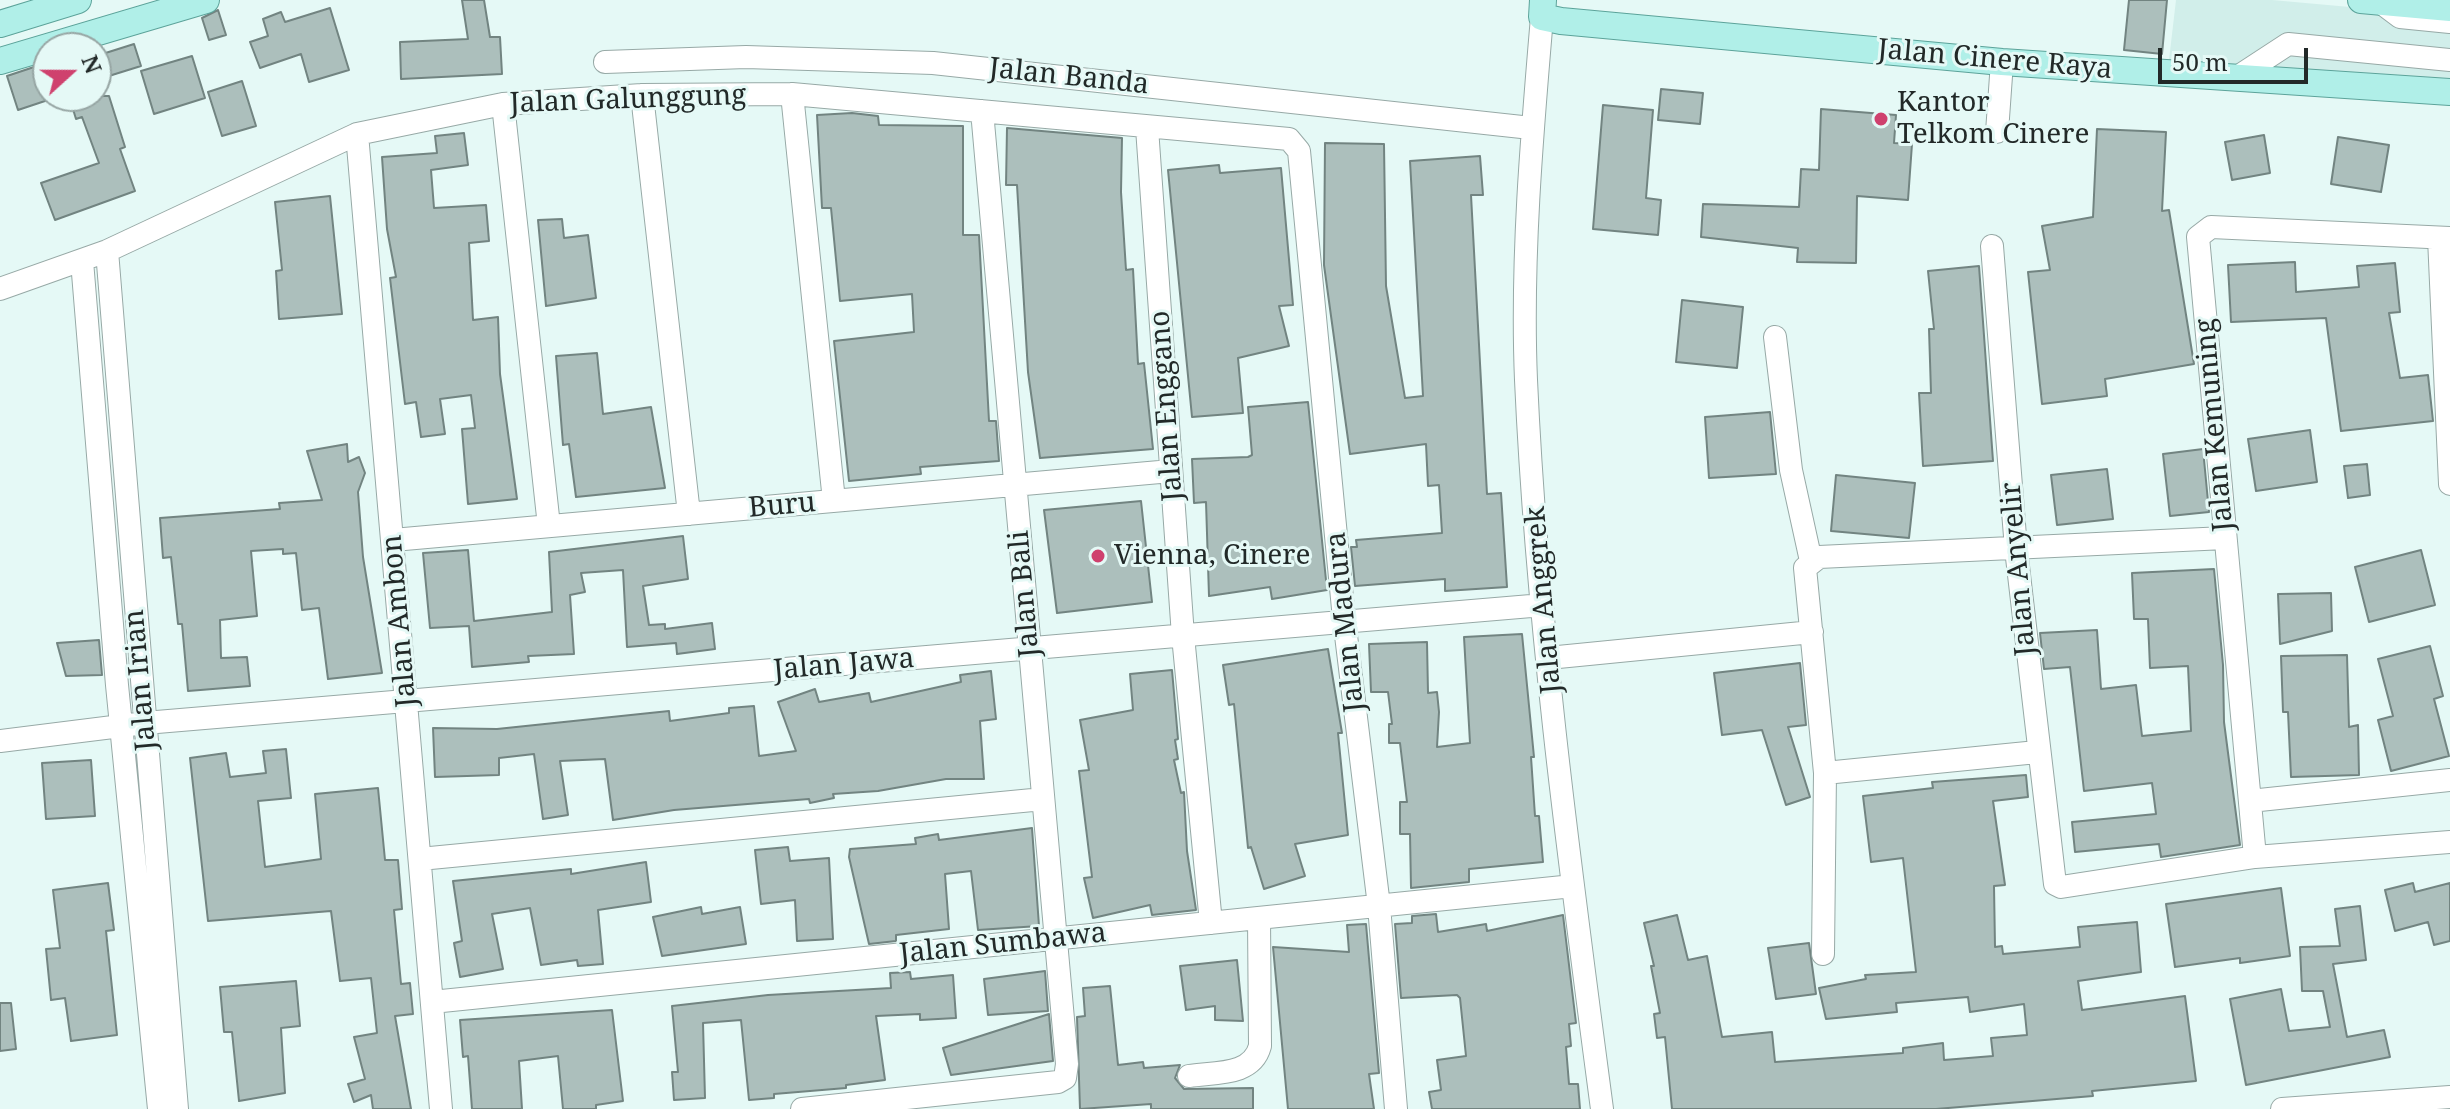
<!DOCTYPE html>
<html>
<head>
<meta charset="utf-8">
<style>
  body { margin:0 }
  #map { position:relative; width:2450px; height:1109px; overflow:hidden; background:#e5f9f6; font-family:"Noto Serif",serif }
  canvas { display:block }
  .north { position:absolute; left:32px; top:32px; width:80px; height:80px; box-sizing:border-box; background:#e5f9f6; border:2px solid #97a6a4; border-radius:50%; rotate:69deg; font-size:22px; font-weight:700; line-height:32px; text-align:center; color:#222928 }
  .north::after { content:''; display:block; margin:auto; width:28px; height:36px; background:#cf416e; clip-path:polygon(50% 0,100% 100%,50% 72%,0 100%) }
  .scale { position:absolute; left:2158px; top:48px; width:150px; height:36px; box-sizing:border-box; border:4px solid #222928; border-top:0; padding-left:10px; font-size:24px; line-height:28px; white-space:nowrap; color:#222928; -webkit-text-stroke:6px #e5f9f6; paint-order:stroke }
</style>
</head>
<body>
<div id="map">
<canvas width="2450" height="1109"></canvas>
<div class="north">N</div>
<div class="scale">50 m</div>
</div>
<script>
const g = document.querySelector('canvas').getContext('2d');
g.lineJoin = 'round';
function paint(path, color) { g.fillStyle = color; g.fill(path, 'evenodd'); }
function stroke(path, color, width, dash) { g.strokeStyle = color; g.lineWidth = width; g.lineCap = dash ? 'butt' : 'round'; g.setLineDash(dash || []); g.stroke(path); }
function drawText(font, color, halo, rows, align = 'center') {
  g.font = font + ' "Noto Serif",serif'; g.lineWidth = 6; g.setLineDash([]); g.textBaseline = 'middle'; g.strokeStyle = halo; g.fillStyle = color; for (const [text, x, y, turn = 0] of rows) {
    g.save(); g.translate(x, y); g.rotate((+turn || 0) * Math.PI / 180); g.textAlign = isNaN(turn) ? turn : align; if (halo) g.strokeText(text, 0, 0); g.fillText(text, 0, 0); g.restore();
  }
}
paint(new Path2D(`
  M2176,0H2272L2450,16V82L2169,60Z`), '#d1eeea');
const building = new Path2D(`
  M462,0H484L490,37H500L502,74L401,79L400,42L468,39Z
  M2129,0H2167L2162,54L2124,50Z
  M330,8L349,70L309,82L301,54L260,68L250,42L268,36L263,19L281,12L285,22Z
  M218,10L226,35L209,40L202,18Z
  M134,44L141,66L96,80V56Z
  M192,56L205,98L154,114L141,71Z
  M34,67L45,101L18,110L7,76Z
  M242,81L256,126L222,136L208,92Z
  M1661,89L1703,93L1700,124L1658,120Z
  M69,96H109L125,147L120,149L135,191L55,220L41,183L99,163L82,117L76,119Z
  M1603,105L1653,110L1646,198L1661,200L1658,235L1593,229Z
  M1821,109L1896,115L1894,143L1912,144L1908,200L1857,196L1856,263L1797,262L1798,248L1701,237L1703,204L1799,207L1801,169L1819,170Z
  M852,113L878,116L879,125L963,126V235H979L989,421H996L999,461L920,467L921,474L849,481L834,341L914,332L912,294L840,301L831,208H822L817,115Z
  M1007,128L1122,138L1121,192L1126,270L1133,269L1138,364L1144,363L1153,449L1040,458L1028,372L1017,185H1006Z
  M2097,129L2166,132L2162,211L2169,210L2194,364L2105,379L2107,396L2042,404L2028,272L2050,270L2042,226L2093,217Z
  M464,133L468,165L431,170L434,208L486,205L489,241L469,243L473,320L498,317L500,374L517,499L468,504L462,429L475,428L471,395L440,399L445,434L421,437L416,402L405,404L390,278L396,277L387,229L382,157L437,153L435,136Z
  M2264,135L2270,173L2232,180L2225,142Z
  M2338,137L2389,145L2381,192L2331,184Z
  M1325,143L1384,144L1386,286L1405,398L1423,396L1410,161L1480,156L1483,195H1471L1487,494L1501,493L1507,587L1445,591V579L1355,586L1351,547H1357L1356,540L1442,533L1439,485L1428,486L1426,444L1350,454L1324,265Z
  M1219,165L1220,173L1281,168L1293,305L1279,306L1289,346L1238,358L1243,413L1192,417L1168,170Z
  M330,196L342,314L279,319L276,271L282,270L275,202Z
  M562,219L564,238L588,235L596,298L546,306L538,220Z
  M2295,262L2296,292L2359,287L2357,266L2395,263L2400,312L2389,313L2400,378L2428,375L2433,421L2341,431L2326,318L2231,322L2228,265Z
  M1979,266L1993,461L1923,466L1919,393H1931L1929,329H1934L1928,271Z
  M1682,300L1743,307L1737,368L1676,362Z
  M597,353L603,414L651,407L665,488L576,497L569,444L563,445L556,356Z
  M1308,402L1327,590L1272,599L1270,587L1209,596L1206,502L1194,503L1192,459L1248,457L1252,455L1248,407Z
  M1770,412L1776,474L1709,478L1705,417Z
  M2310,430L2317,482L2256,491L2248,439Z
  M347,444L348,462L359,457L365,473L358,492L363,557L382,673L328,679L319,608L302,610L296,553L283,554V549L251,551L257,616L220,620L221,658L247,657L250,686L188,691L182,624H178L171,557L163,558L160,518L280,509L279,503L322,500L307,451Z
  M2203,449L2209,512L2170,516L2163,454Z
  M2367,464L2370,495L2348,498L2344,466Z
  M2107,469L2113,519L2057,525L2051,475Z
  M1836,475L1915,483L1909,538L1831,531Z
  M1141,501L1152,602L1057,613L1044,510Z
  M683,536L688,579L643,586L649,625L665,624V629L712,623L715,649L677,654L676,643L627,647L623,570L581,573L585,592L570,595L574,654L528,656L529,662L472,667L469,626L430,628L423,553L468,550L474,621L552,612L549,552Z
  M2421,550L2435,605L2369,622L2355,567Z
  M2214,569L2223,665L2224,722L2240,845L2161,857L2159,844L2075,852L2072,822L2156,814L2152,783L2084,791L2070,667L2044,669L2040,633L2097,630L2101,689L2136,685L2142,736L2191,731L2188,666L2150,668L2148,619H2134L2132,573Z
  M2331,593L2332,631L2280,644L2278,594Z
  M1522,634L1534,757H1531L1535,816H1539L1543,862L1469,869V882L1411,888L1410,834H1400V802H1407L1400,743H1389V724H1392L1388,692H1371L1369,644L1427,642L1428,693L1437,692L1439,712L1437,747L1470,743L1464,637Z
  M99,640L102,675L66,676L57,643Z
  M2430,646L2443,696L2434,699L2449,756L2391,771L2378,720L2393,716L2378,659Z
  M1328,649L1342,733H1338L1348,835L1295,844L1305,876L1264,889L1251,847L1248,848L1234,704L1229,705L1223,665Z
  M2347,655L2349,727L2358,725L2359,775L2291,777L2288,712H2283L2281,656Z
  M1800,663L1806,725L1788,727L1810,797L1786,805L1762,730L1722,735L1714,673Z
  M1172,670L1178,739L1175,740L1178,759L1174,760L1181,793L1184,792L1187,851L1196,910L1152,915L1150,905L1093,918L1084,878L1092,877L1079,771L1089,770L1080,720L1133,710L1130,674Z
  M991,671L996,719L980,721L984,779H946L878,791L833,794L834,798L810,803L809,799L674,810L613,820L605,759L560,761L568,815L543,819L534,754L499,758V775L435,777L433,728L497,729L669,711L670,721L729,713V708L754,706L759,756L796,751L778,702L815,689L819,702L869,693L871,702L961,682L960,675Z
  M286,749L291,798L258,801L265,867L321,859L315,794L378,788L385,860H398L402,909L394,910L401,984L410,983L413,1014L395,1016L411,1109H373L371,1095L354,1102L348,1084L365,1079L354,1037L377,1033L371,978L340,981L331,911L208,921L190,758L226,753L230,777L266,773L263,751Z
  M91,760L95,816L46,819L42,763Z
  M2026,775L2028,797L1993,801L2005,885L1994,886L1995,947L2002,946L2003,954L2080,947L2078,927L2137,922L2141,972L2078,981L2082,1010L2185,996L2196,1081L2092,1091L2093,1096L1936,1109H1672L1665,1037L1657,1038L1654,1014L1660,1013L1651,966H1654L1644,923L1677,915L1688,960L1707,956L1722,1037L1772,1032L1775,1062L1903,1053V1048L1943,1043L1944,1060L1993,1056L1991,1038L2027,1035L2024,1004L1970,1012L1968,997L1896,1003L1897,1012L1826,1019L1819,988L1866,979L1865,975L1916,972L1903,858L1871,862L1863,796L1933,788L1932,782Z
  M1032,828L1039,926L978,930L971,871L945,874L949,929L896,935V941L869,944L849,857L850,849L916,844L915,838L938,834L939,840Z
  M788,847L790,861L829,858L833,939L797,941L795,900L761,904L755,850Z
  M646,862L651,902L598,910L603,964L578,966L577,960L541,965L530,908L492,914L503,969L460,977L454,943L462,941L453,881L571,869V874Z
  M108,883L114,930L106,931L117,1035L71,1041L65,998L51,1000L46,949L60,948L53,890Z
  M2413,883L2415,892L2450,883V941L2434,945L2428,922L2395,931L2385,890Z
  M2281,888L2290,956L2240,963V958L2175,967L2166,904Z
  M2360,906L2366,960L2333,964L2347,1037L2384,1030L2390,1057L2246,1085L2230,999L2281,989L2289,1031L2330,1027L2323,991H2302L2300,947L2340,946L2335,909Z
  M701,907L702,914L740,907L746,944L662,956L653,917Z
  M1436,914L1438,932L1486,924L1487,931L1563,915L1576,1023L1569,1024L1571,1046L1566,1047L1569,1084H1578L1580,1109H1432L1429,1092L1441,1090L1437,1060L1466,1056L1460,998L1457,995L1401,998L1395,924L1412,923V916Z
  M1366,924L1379,1073L1369,1074L1374,1109H1288L1273,947L1349,952L1347,925Z
  M1809,943L1816,994L1776,999L1768,948Z
  M1237,960L1243,1021L1215,1020V1006L1186,1010L1180,966Z
  M1045,971L1048,1011L988,1015L984,979Z
  M910,972L911,979L953,975L956,1018L920,1020V1014L876,1016L885,1080L846,1085V1088L774,1094V1098L749,1100L741,1020L703,1023L705,1098L674,1100L672,1072H678L672,1006L768,995L891,988L890,973Z
  M296,981L300,1026L281,1028L285,1093L239,1101L232,1032H224L220,987Z
  M1110,986L1118,1065L1143,1062L1144,1068L1180,1065L1175,1078L1184,1089L1253,1088V1109H1151V1104L1080,1109L1077,1017L1085,1016L1083,988Z
  M0,1003H11L16,1049L0,1051Z
  M612,1010L623,1101L596,1105V1109H563L558,1056L519,1061L522,1109H472L468,1056L463,1057L460,1020Z
  M1049,1014L1053,1061L951,1075L943,1048Z`);
paint(building, '#acbfbc');
stroke(building, '#728481', 2);
const minor = new Path2D(`
  M2380,2L2400,17L2450,22
  M1542,17C1532,134 1521,261 1526,380C1537,624 1570,867 1602,1109
  M605,62L746,57L933,63L1531,128
  M2236,78L2288,44L2450,60
  M792,94L834,501
  M642,95L689,514
  M503,104L549,526
  M1147,128L1183,636L1211,923
  M1997,132L2002,62
  M357,134L441,1109
  M2439,238L2450,484
  M1992,246L2016,549L2055,884L2061,887L2255,857L2450,842
  M107,251L177,1109
  M82,261L117,685L159,1109
  M0,289L107,251L357,134L503,104L642,95L792,94L1289,139L1299,151L1344,619L1379,906L1396,1109
  M1775,337L1791,470L1811,561
  M393,540L1171,471
  M1548,658L1812,632
  M0,741L145,723L1543,605
  M1825,773L2037,752
  M2250,801L2450,780
  M2255,857L2198,237L2211,227L2450,238
  M420,859L1043,799
  M1823,954L1825,773L1805,568L1819,557L2225,538
  M432,1002L1573,886
  M1189,1076C1216,1072 1252,1076 1260,1046L1259,918
  M802,1109L1058,1082L1065,1078L1067,1064L982,111
  M2282,1109L2450,1097`);
const major = new Path2D(`
  M1543,0L1542,17L1561,21L2002,62L2450,92
  M2361,0L2450,8
  M0,24L78,0
  M0,61L206,0`);
stroke(minor, '#97a9a6', 24);
stroke(major, '#5ca39a', 28);
stroke(minor, '#fff', 22);
stroke(major, '#b0efe8', 26);
for (const [x, y, r, color] of [
  [1881,119,8,"#cf416e"],
  [1098,556,8,"#cf416e"]
]) { const dot = new Path2D(); dot.arc(x, y, r, 0, 2 * Math.PI); g.fillStyle = color; g.fill(dot); stroke(dot, '#e5f9f6', 3); }
drawText('28px', '#222928', '#e5f9f6', [
  ["Jalan Cinere Raya",1995,60,5],
  ["Jalan Banda",1069,77,6],
  ["Jalan Galunggung",628,100,-2],
  ["Jalan Enggano",1167,406,-94],
  ["Jalan Kemuning",2215,425,-95],
  ["Buru",782,506,-5],
  ["Jalan Anyelir",2019,569,-95],
  ["Jalan Bali",1025,594,-95],
  ["Jalan Anggrek",1544,600,-95],
  ["Jalan Ambon",400,621,-95],
  ["Jalan Madura",1346,622,-96],
  ["Jalan Jawa",844,665,-5],
  ["Jalan Irian",141,680,-95],
  ["Jalan Sumbawa",1003,944,-6]
]);
drawText('28px', '#222928', '#e5f9f6', [
  ["Kantor",1897,103],
  ["Telkom Cinere",1897,135],
  ["Vienna, Cinere",1114,556]
], 'left');
</script>
</body>
</html>
